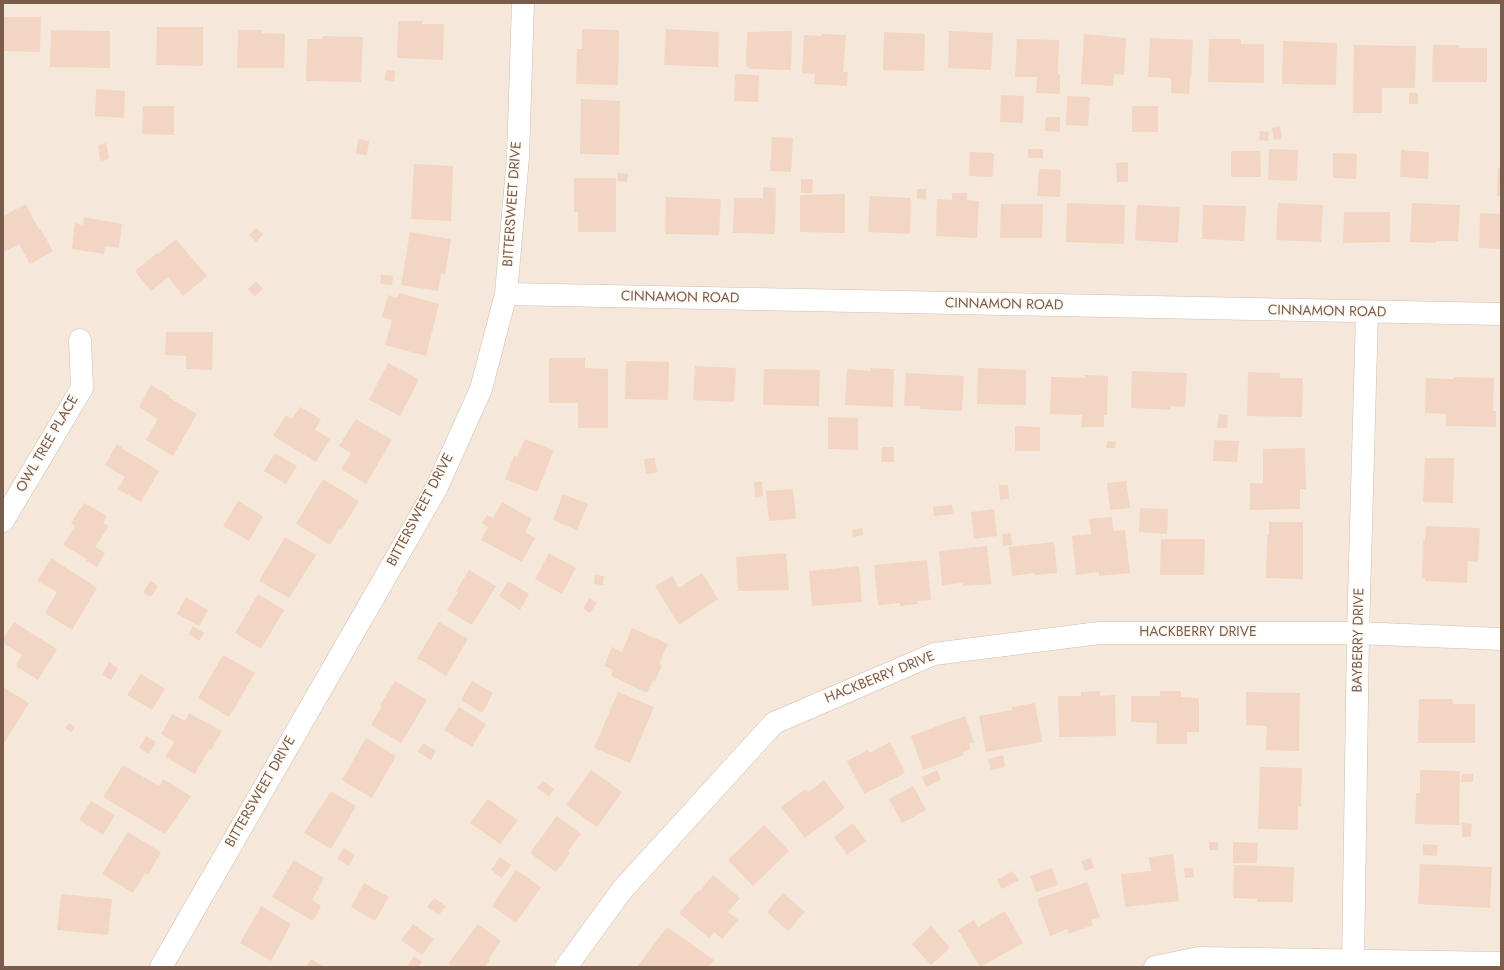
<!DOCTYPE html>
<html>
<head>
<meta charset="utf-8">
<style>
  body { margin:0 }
  #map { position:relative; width:1504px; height:970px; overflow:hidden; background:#fdf6ec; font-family:Jost,sans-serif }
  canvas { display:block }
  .frame { position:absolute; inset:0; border:4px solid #7a5c4d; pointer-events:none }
</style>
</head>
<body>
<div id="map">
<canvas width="1504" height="970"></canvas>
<div class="frame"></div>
</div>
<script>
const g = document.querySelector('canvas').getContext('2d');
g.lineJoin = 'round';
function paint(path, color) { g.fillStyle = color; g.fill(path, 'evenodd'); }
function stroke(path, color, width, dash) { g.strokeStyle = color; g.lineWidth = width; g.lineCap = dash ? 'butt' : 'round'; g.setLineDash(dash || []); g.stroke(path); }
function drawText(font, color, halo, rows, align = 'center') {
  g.font = font + ' Jost,sans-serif'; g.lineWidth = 3; g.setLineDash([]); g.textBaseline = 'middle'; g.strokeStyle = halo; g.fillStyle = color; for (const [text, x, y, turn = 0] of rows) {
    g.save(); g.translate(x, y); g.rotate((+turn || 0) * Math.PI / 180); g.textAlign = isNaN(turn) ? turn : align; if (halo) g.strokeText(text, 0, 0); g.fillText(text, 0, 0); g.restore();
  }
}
paint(new Path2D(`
  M3,3H1501V967H3Z`), '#f5e8da');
paint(new Path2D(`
  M3,17H41L40,52L3,51Z
  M398,21H422V24H444L443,60L397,58Z
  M157,27H203V66L156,65Z
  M582,29L619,30L618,85L576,84L577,49H582Z
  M666,29L719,32L718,67L664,65Z
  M51,30L110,31V68L50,67Z
  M238,30H262V33L285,34L284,68H237Z
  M792,31L791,70L749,69V67L746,66L747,32Z
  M949,31L993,33L991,70L948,68Z
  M884,32L925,34L924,71L883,70Z
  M822,34L846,35L843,72H848L847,86L814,84L815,74L802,73L804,35L822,36Z
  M1084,34L1126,38L1124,75L1114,74L1113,86L1081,84Z
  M323,36L363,37L361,82L306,81L307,39H322Z
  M1150,38L1193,40L1191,77L1190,76L1189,94L1171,93V78L1148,77Z
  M1017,39L1059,40L1058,74H1060V94L1036,93L1037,77H1015Z
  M1209,39H1241V44H1264V83L1208,82Z
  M1283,41L1337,43L1336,85L1282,84Z
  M1354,45L1416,46L1415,88H1382V113H1353Z
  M1433,45H1459V48H1487V82H1432Z
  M386,70L395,71L394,81L385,80Z
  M735,74L759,75L758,102L734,101Z
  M96,89L125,91L124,118L95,116Z
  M1409,93H1418V104H1409Z
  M1001,95L1024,96L1023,123L1000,122Z
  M1067,96L1090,97L1088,126L1066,125Z
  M581,99L620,101L619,155L580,154Z
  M143,106H174V135L142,134Z
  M1132,106H1158V132H1132Z
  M1046,117H1060V132L1045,131Z
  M1280,126L1282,139L1274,140L1272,128Z
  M1260,131L1269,132L1268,141L1259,140Z
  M772,137L793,138L791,172L770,171Z
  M358,139L369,141L367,155L356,154Z
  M106,143L109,159L100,161L98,145Z
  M1028,149H1043V158H1028Z
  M1269,149L1298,150L1297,181L1268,180Z
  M1401,150L1429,152L1428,179L1400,177Z
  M1231,151H1260L1261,177H1231Z
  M970,152L994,153L993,177L969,176Z
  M1333,153L1357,154L1356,179L1333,178Z
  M1128,162V182H1117L1116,163Z
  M414,164L453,166L451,221L411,219Z
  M1498,168H1501V196H1497Z
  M1039,169L1061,170L1060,197L1037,196Z
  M618,173L628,174L627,182L617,181Z
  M574,178H616V232H578V212H574Z
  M801,179H813L812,193H801Z
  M763,187L776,188L775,234L733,233L734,198H763Z
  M917,189H926V200L917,199Z
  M952,193H967V200L979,201L977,238L936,236L937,199L952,200Z
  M845,194V233L800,232V195Z
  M870,196L911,198L910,234L868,232Z
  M666,197L721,199L719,235L665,234Z
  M1067,203L1125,205L1124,244L1066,242Z
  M1278,203L1323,205L1321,242L1276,240Z
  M1412,203L1460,205L1458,241H1436V243L1410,242Z
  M26,204L39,230L40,228L53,251L30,264L19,244L3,252V216Z
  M1001,204H1043L1042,238H1000Z
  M1137,205L1180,207L1178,243L1135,240Z
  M1203,205L1246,206L1244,241L1202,239Z
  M1344,212H1390V242L1343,243Z
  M1480,213L1501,214V249L1479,248Z
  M84,217L122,224L119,248L105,246L104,254L72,249L75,223L83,225Z
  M256,228L263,234L256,242L249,235Z
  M410,232L451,239L445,274H441L438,291L401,285Z
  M176,239L207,276L183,296L168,277L151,291L135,271L157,253L158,254Z
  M381,275L393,276L392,285L380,284Z
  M256,281L263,289L255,296L248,289Z
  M399,293L439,304L426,356L385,345L392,320L382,317L388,295L397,298Z
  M166,332H213L212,370L186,369V356L165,355Z
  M549,358H585V368L608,369V428H578V403H549Z
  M626,361L669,362L668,400L625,399Z
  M388,363L419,379L400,416L369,400Z
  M695,366L736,368L734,402L693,400Z
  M870,368L894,369L893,407L845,405L847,369L870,371Z
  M978,368L1026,370V405L977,404Z
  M764,369L820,370L819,406L763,405Z
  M1132,371L1187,373L1185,407L1171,406V410L1131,408Z
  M1248,372L1280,373V378H1303L1302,417L1247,416Z
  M906,373L964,376L962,411L920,409V406H904Z
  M1085,375L1108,376L1107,415H1104V427H1081L1082,415L1050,414L1051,377L1085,378Z
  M1454,377L1494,378L1493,411H1496V427L1446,426V414L1425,413L1426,378L1454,379Z
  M151,385L170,396L168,397L197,414L173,456L146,440L158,419L139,407Z
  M300,407L321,419L315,430L330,439L316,462L273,436L286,415L292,419Z
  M1219,414L1228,415L1227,428H1217Z
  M828,417L858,418V450L828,449Z
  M356,419L392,440L366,484L341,469L351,453L339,446Z
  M1015,426L1040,427V451H1015Z
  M525,439L554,450L537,492L505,479L514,456L517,457Z
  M1214,440L1239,441L1237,462L1213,461Z
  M1107,441L1116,442L1115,448H1106Z
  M117,444L122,447L121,448L159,471L141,502L118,489L125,477L105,465Z
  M882,447H894V462H881Z
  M1305,448L1306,489H1300V509L1250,510V483H1263V449Z
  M275,453L297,466L286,484L264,471Z
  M655,458L657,473L646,474L644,459Z
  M1425,458H1454L1453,503L1423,502Z
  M323,479L359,501L342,529L340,528L330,545L296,524Z
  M762,481L763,496L755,497L754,482Z
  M1126,481L1130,508L1110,510L1107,483Z
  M999,485H1008L1009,499L1000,500Z
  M793,489L796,519L769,521L766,491Z
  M563,494L588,504L577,530L553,520Z
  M238,501L263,516L249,541L223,526Z
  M502,502L532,519L525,532L535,538L522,562L481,540L488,527L482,523L487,515L493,518Z
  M84,503L107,516L103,523L109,526L95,547L105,553L97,567L86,561L87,559L63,545L75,526L71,523Z
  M952,505L953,514L934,516L933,507Z
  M1140,508L1168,509L1167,534L1139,532Z
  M994,509L997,536L974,539L971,512Z
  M1112,517L1113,531L1125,530L1130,573L1099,576V572L1076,575L1072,536L1091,534L1089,519Z
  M1269,522H1303V579L1266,578L1267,535H1269Z
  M1426,526L1480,528L1478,562L1468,561L1467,583L1425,581V578H1422L1423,541H1425Z
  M862,528L863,535L853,537L852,530Z
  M1011,533L1012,545L1003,546L1002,534Z
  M285,537L316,555L289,598L259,581Z
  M1161,539H1205L1204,575H1160Z
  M1054,542L1057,573L1034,575V573L1012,576L1009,547Z
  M987,546L991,584L963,586V583L942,585L939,551Z
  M549,553L576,568L562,594L535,579Z
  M786,553L789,590L738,591L736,557Z
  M51,558L97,588L72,630L45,613L57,592L37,581Z
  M927,560L931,600L917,601L918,604L900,606V603L878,605L874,565Z
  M859,566L862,602L812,606L809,571Z
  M469,570L496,586L472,625L447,610L458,592L456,591Z
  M702,573L718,599L679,625L655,586L672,576L679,588Z
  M595,575L604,576L603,585L594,584Z
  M150,581L158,586L151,597L143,593Z
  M508,581L529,594L520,610L499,596Z
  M258,594L284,610L261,649L235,633Z
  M186,597L208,610L199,626L177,614Z
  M589,598L597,603L590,613L583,609Z
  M14,622L57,649L38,680L16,666L22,655L3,643V639Z
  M439,622L468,639L446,676L417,658Z
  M193,626L204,633L199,641L189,634Z
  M632,628L668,644L659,664L662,665L655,681L653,680L647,693L611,676L613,670L604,666L612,647L622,652Z
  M223,655L255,673L229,717L198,698Z
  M109,662L118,668L111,680L102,675Z
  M141,674L165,689L152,710L127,695Z
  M395,681L427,700L401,743L371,725L382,706L380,705Z
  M472,681L493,693L482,713L461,700Z
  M3,687L29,703L3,745Z
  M1100,691V696L1115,695L1116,736L1059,737L1058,696H1081V692Z
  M1160,691H1181V697L1199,698V732H1187V744H1156L1157,723L1131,722V696H1160Z
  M618,692L654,707L630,763L594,748Z
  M1246,692L1300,693L1299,751L1266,750L1267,726L1246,725Z
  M1419,699H1452L1453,704H1475V743H1418Z
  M1035,703L1042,742L986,752L979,716L1012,710V707Z
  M459,707L486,724L472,747L444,730Z
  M189,713L222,731L211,750L209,749L195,774L165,757L174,742L161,734L172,714L185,721Z
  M965,716L974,742L969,744L971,749L963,752L964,755L923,770L911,736Z
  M69,723L75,727L71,732L65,728Z
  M146,736L156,742L149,754L139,748Z
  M366,738L396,756L372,798L342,780Z
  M890,742L905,773L864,794L847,761L868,750L869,753Z
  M423,743L436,751L431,760L418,752Z
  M1003,755L1005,767L991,770L988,759Z
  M123,765L159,786L163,779L191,796L165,834L103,797Z
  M1260,767L1302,768L1301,807L1298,806V830L1258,829Z
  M591,770L622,792L597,827L566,805Z
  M937,770L941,780L926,787L922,777Z
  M1420,770L1460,771L1459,825L1415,824L1416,793H1420Z
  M1462,774H1473V782H1461Z
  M824,780L845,808L805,838L781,807L805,789L808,792Z
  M543,781L554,789L549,796L537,788Z
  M913,786L926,810L902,823L889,799Z
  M331,791L356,806L331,849L304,833Z
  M488,799L518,820L500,844L470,823Z
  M91,801L115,815L103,835L79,820Z
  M557,816L581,834L568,851L570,853L556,872L530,853Z
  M853,823L866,841L847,855L834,837Z
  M1462,823L1472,824L1471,837H1462Z
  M764,825L789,851L753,886L728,860Z
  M128,832L161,852L148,875L145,873L133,893L102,874Z
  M1209,842H1218V850H1209Z
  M1233,842L1258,843L1257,863H1233Z
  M1423,844L1438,845L1437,856L1423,855Z
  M344,848L355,855L349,866L337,859Z
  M1173,854L1179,901L1125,907L1121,874L1151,871L1149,857Z
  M500,857L511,865L502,878L491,870Z
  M1091,858L1094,868L1085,871L1081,861Z
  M294,860L324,878L312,900L321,906L313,921L272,897Z
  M1420,864L1492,867L1490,908L1418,904Z
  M1234,865L1294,867L1293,902H1257V899L1233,898Z
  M1052,868L1058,885L1036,892L1030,876Z
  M1184,868H1193L1194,877L1185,878Z
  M516,870L541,887L516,923L492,906Z
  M1013,871L1019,880L1002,889L997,880Z
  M713,875L740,898L728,912L738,920L722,939L714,932L709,938L679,913L699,890L700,891Z
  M1087,882L1100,917L1091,920L1093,925L1069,934L1067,929L1050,936L1037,899Z
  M364,883L389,897L375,921L351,907Z
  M783,893L805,912L788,931L767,912Z
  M61,894L112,899L108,935L57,930Z
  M434,898L446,906L439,915L427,907Z
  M261,906L291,924L271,961L240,943Z
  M1005,911L1023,943L980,967L958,930L974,920L978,927Z
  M413,924L434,939L422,955L401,940Z
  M478,924L501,941L488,959L490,960L485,967H452L448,964Z
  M931,926L950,948L931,965L912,944Z
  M667,927L714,960L708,967H637Z
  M414,956L422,962L418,967H407Z
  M311,959L324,967H306Z`), '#f3d5c3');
const minor = new Path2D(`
  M506,294L1501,314
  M3,521L82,388L80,340
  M161,967L436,489L481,389L506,294L518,157L523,3
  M566,967L622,890L774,723L934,654L1099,633H1358L1501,639
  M1155,967L1199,958L1501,963
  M1353,967L1358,633L1367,313`);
stroke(minor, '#d1beb0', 23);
stroke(minor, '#fff', 22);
drawText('14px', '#7a5c4d', '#fffaf3', [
  ["BITTERSWEET DRIVE",513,204,-86],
  ["CINNAMON ROAD",680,298,1],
  ["CINNAMON ROAD",1004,305,1],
  ["CINNAMON ROAD",1327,312,1],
  ["OWL TREE PLACE",48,444,-60],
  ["BITTERSWEET DRIVE",421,510,-62],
  ["HACKBERRY DRIVE",1198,633],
  ["BAYBERRY DRIVE",1359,640,-89],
  ["HACKBERRY DRIVE",880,678,-22],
  ["BITTERSWEET DRIVE",261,792,-60]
]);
</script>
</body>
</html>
